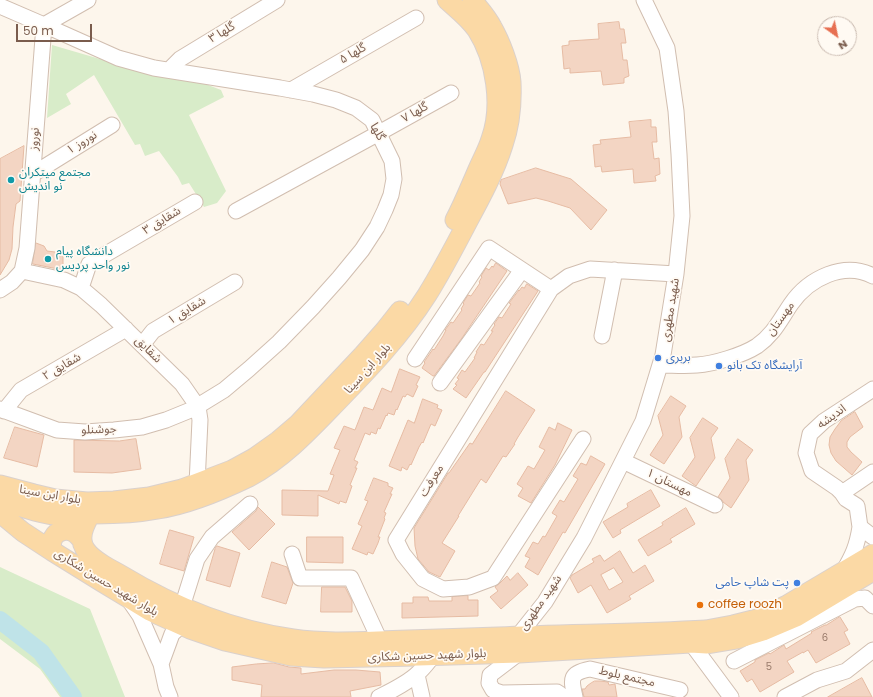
<!DOCTYPE html>
<html>
<head>
<meta charset="utf-8">
<style>
  body { margin:0 }
  #map { position:relative; width:873px; height:697px; overflow:hidden; background:#fdf6ec; font-family:Poppins,sans-serif }
  canvas { display:block }
  .north { position:absolute; left:817px; top:16px; width:40px; height:40px; box-sizing:border-box; background:#fffaf3; border:1px solid #cabbb1; border-radius:50%; rotate:147deg; font-size:11px; font-weight:700; line-height:16px; text-align:center; color:#7a5c4d }
  .north::after { content:''; display:block; margin:auto; width:14px; height:18px; background:#e76f51; clip-path:polygon(50% 0,100% 100%,50% 72%,0 100%) }
  .scale { position:absolute; left:16px; top:24px; width:76px; height:18px; box-sizing:border-box; border:2px solid #7a5c4d; border-top:0; padding-left:5px; font-size:12px; line-height:14px; white-space:nowrap; color:#7a5c4d; -webkit-text-stroke:3px #fffaf3; paint-order:stroke }
</style>
</head>
<body>
<div id="map">
<canvas width="873" height="697"></canvas>
<div class="north">N</div>
<div class="scale">50 m</div>
</div>
<script>
const g = document.querySelector('canvas').getContext('2d');
g.lineJoin = 'round';
function paint(path, color) { g.fillStyle = color; g.fill(path, 'evenodd'); }
function stroke(path, color, width, dash) { g.strokeStyle = color; g.lineWidth = width; g.lineCap = dash ? 'butt' : 'round'; g.setLineDash(dash || []); g.stroke(path); }
function drawText(font, color, halo, rows, align = 'center') {
  g.font = font + ' Poppins,"Noto Sans Arabic",sans-serif'; g.lineWidth = 3.5; g.setLineDash([]); g.textBaseline = 'middle'; g.strokeStyle = halo; g.fillStyle = color; for (const [text, x, y, turn = 0] of rows) {
    g.save(); g.translate(x, y); g.rotate((+turn || 0) * Math.PI / 180); g.textAlign = isNaN(turn) ? turn : align; if (halo) g.strokeText(text, 0, 0); g.fillText(text, 0, 0); g.restore();
  }
}
paint(new Path2D(`
  M52,45L155,75L203,83L221,90L224,97L189,115L226,191L217,203L204,207L189,183L182,185L178,177L159,151L145,156L140,144L135,145L94,75L66,94L71,104L47,118Z
  M0,567L90,609L125,697H60L40,669L0,639Z`), '#d8ecc9');
stroke(new Path2D(`
  M0,620L41,652L73,697`), '#bfe3e8', 18);
const building = new Path2D(`
  M619,22L620,29H624L626,43H621L623,60H627L629,76L624,78V83L603,85L601,71L570,73V68L564,69L562,46L569,45V41L599,39L598,24Z
  M651,120V127H656L657,142H652L654,159L659,158L660,174L655,176L656,181L634,183L633,169L602,172L601,166L595,167L593,145L601,144L600,140L631,137L629,122Z
  M24,146L20,201L16,204L13,227L12,249L9,260L0,275V159Z
  M536,168L571,179L607,210L591,230L570,208L548,201L536,198L508,204L500,184L501,180Z
  M36,243L44,246L47,251L63,253V270L33,264Z
  M496,263L507,271L462,338L434,376H433L422,368L425,363L424,362L433,349L434,350L443,336L446,330H445L451,322L453,323L462,310L461,309L464,304L463,303L468,295L471,296L480,283L479,282L482,277L481,276L486,268L489,270L492,266L493,267Z
  M527,284L538,291L485,372H484L466,398L453,389L457,385L455,384L459,379L457,378L462,370L465,372L475,358H474L477,352H476L481,344L484,345L493,331H491L495,325L494,324L499,317L502,318L511,304L509,303L519,290V291L522,287L524,288Z
  M400,369L420,377L416,385L418,386L413,397L407,394L405,397L403,396L397,410L396,409L394,415L388,413L387,416L386,415L380,429L378,428L376,434L371,432L370,435L365,433L354,460L358,462L355,468H357L350,485L352,486L346,503L340,501L339,504L318,495V516L282,515V490L328,491L334,475L330,474L340,450L334,448L344,426L355,430L364,407L373,410L382,388L391,392Z
  M506,391L535,410L518,437L514,444H515L506,457L503,456L486,483L481,479L458,516H459L442,543L455,551L440,577L429,572L418,559L415,546L414,528L448,473H449L470,443L472,444Z
  M671,396L686,406L679,417L682,437L664,464L650,455L663,435L658,416Z
  M423,399L438,405L437,408L442,410L435,426L431,424L423,443L422,442L419,447L411,465L410,464L407,470L402,467L401,471L389,466L408,420L414,423Z
  M855,412L863,427L850,437L847,442V447L851,452L862,462L852,475L836,461L831,453L829,445L830,437L835,429L841,421Z
  M703,418L718,428L711,438L715,458L696,486L682,476L695,457L690,438Z
  M558,423L572,430L555,465L531,503L518,496L523,488L517,484L528,466L534,469L545,450L539,447L549,427L555,430Z
  M15,427L44,435L37,467L4,458Z
  M136,439L141,469L112,473L74,472V440L119,441Z
  M738,439L753,450L746,460L749,480L731,508L723,502L722,500L718,497L730,478L725,459Z
  M591,456L605,464L565,533L563,532L538,575L525,567L530,558L525,556L533,542L538,544L543,536L545,537L557,516L552,513L560,500L564,502L578,479L573,476L581,463L586,465Z
  M374,478L388,483V486L393,488L390,494H392L384,512L386,513L384,518L385,519L378,537H380L378,543L373,554L368,552L367,555L352,549L362,526L358,524L368,501L365,500Z
  M651,490L660,506L620,530L621,533L613,538L603,522L628,507L627,504Z
  M258,507L275,524L249,550L232,532L256,511Z
  M686,508L695,524L670,539L672,542L648,556L638,540L663,525L662,523Z
  M170,530L194,537L184,571L160,564Z
  M307,537H343V563L307,562Z
  M217,546L240,553L230,587L206,580L215,549Z
  M620,551L633,573L645,565L654,581L629,596L631,599L607,613L591,585L578,593L570,578L572,575L594,562L592,559L600,555L604,561ZM614,568L623,582L609,590L601,575Z
  M272,562L287,567L293,583L286,604L262,597Z
  M518,573L528,585L501,609L490,597L498,591L495,587L500,583L507,576L510,580Z
  M322,587H345L352,601V612H321Z
  M468,596V600H478V616L402,618V603H413V597H428L429,601H452V597Z
  M840,617L848,630L844,632L850,644L816,663L808,650L803,653V652L787,661L794,672L760,692L752,679L747,682L740,671L755,662V660L769,653L770,654L784,645L786,649L812,633L811,632L825,625H826Z
  M274,663L289,667L301,668V674L334,670H356L380,672L381,685L350,691L351,697H261L262,685L232,680V667L256,664Z
  M862,678L872,697H828Z
  M595,681H600L608,682L609,685L615,684L617,697H584L582,689H585L587,686L591,683Z`);
paint(building, '#f3d5c3');
stroke(building, '#e6bba3', 1);
const minor = new Path2D(`
  M0,6L44,25L27,248L22,271L12,282L0,290
  M44,25L88,0
  M169,70L180,59L277,0
  M291,90L416,18
  M33,174L112,125
  M236,211L379,133L451,93
  M22,271L64,280L81,288L101,305L182,384L198,407L200,420L197,484
  M81,288L89,264L195,202
  M602,336L615,270
  M142,345L153,331L235,282
  M415,359L489,248L551,289
  M660,365C672,365 685,366 697,365C714,364 743,355 757,346C774,334 780,320 791,304C809,278 844,261 873,276
  M440,383L522,270
  M0,409L57,430L85,432L114,430L142,427L166,420L193,409L224,390L249,369L279,342L313,307L339,278L362,250L377,227L385,210L391,195L394,179L392,161L372,120L356,108L336,100L313,94L280,88L154,68L118,58L44,25
  M4,411L21,390L126,329
  M583,439L493,578L469,587L443,589L423,579L403,554L396,540L551,289L569,276L590,269L676,274
  M623,461L715,505
  M842,493L873,472
  M860,527L857,506L846,499L842,493L837,488L812,471L806,453L810,434L824,421L873,389
  M292,554L300,578H351L380,641
  M843,572C853,555 857,546 860,527L873,537
  M129,600L140,616L161,664L166,687L170,697
  M182,607L197,559L212,537L250,504
  M518,636L545,602L584,538L643,421L663,355L676,274L682,216L679,154L676,111L667,48L644,0
  M691,643L731,697
  M519,653L490,675L489,683L493,690L502,693L557,692L560,694L561,697
  M734,661L855,599L865,598L873,606
  M161,664L172,634L182,625
  M417,675L422,697
  M379,697C391,691 408,683 418,673C424,668 428,662 433,656
  M575,697C571,679 569,673 590,669L680,690
  M785,697L817,680L846,671L873,650`);
const major = new Path2D(`
  M447,0C457,9 469,18 477,30C496,60 503,106 491,139C488,149 483,158 479,167C471,185 464,203 455,220
  M0,485L34,494L55,499L87,502L114,501L149,497L182,489L232,470L254,458L278,441L298,424L363,355L385,330L400,311
  M0,500C21,507 43,515 65,516C75,516 85,515 95,514C116,514 137,513 158,509C189,504 220,491 249,477C281,460 307,433 332,407C366,372 401,336 427,295C442,271 455,246 468,221C481,197 495,171 503,145C510,125 512,103 511,82C510,66 500,41 492,27C487,17 479,8 472,0
  M87,502L90,515C86,522 81,531 82,540C83,557 109,568 121,575C174,607 232,630 293,639C321,643 350,642 378,641C418,640 458,638 498,637C567,634 637,634 706,630L733,625L757,619L787,605L873,554
  M0,513L23,532L52,551L102,582L150,611L190,629L225,641L291,656L324,658L418,656L519,653L691,643L707,644L737,639L763,631L796,617L873,571
  M52,551C51,546 51,542 53,538C57,530 68,528 75,533C78,535 80,538 82,540`);
stroke(minor, '#d1beb0', 17);
stroke(major, '#dad1cd', 21);
stroke(minor, '#fff', 15);
stroke(major, '#fbd9a5', 19);
for (const [x, y, r, color] of [
  [11,180,4,"#0f9aa8"],
  [48,259,4,"#0f9aa8"],
  [658,358,4,"#3f7fe0"],
  [719,366,4,"#3f7fe0"],
  [797,583,4,"#3f7fe0"],
  [700,605,4,"#e8710a"]
]) { const dot = new Path2D(); dot.arc(x, y, r, 0, 2 * Math.PI); g.fillStyle = color; g.fill(dot); stroke(dot, '#fffaf3', 1.5); }
drawText('10px', '#987a6a', null, [
  ["6",825,638],
  ["5",769,667]
]);
drawText('12px', '#7a5c4d', '#fffaf3', [
  ["گلها ۳",222,33,-31],
  ["گلها ۵",353,54,-30],
  ["گلها ۷",415,113,-30],
  ["گلها",377,132,61],
  ["نوروز",35,139,-86],
  ["نوروز ۱",82,143,-32],
  ["شقایق ۳",162,221,-31],
  ["شهید مطهری",671,310,-81],
  ["شقایق ۱",187,311,-31],
  ["مهستان",781,319,-54],
  ["شقایق",148,350,45],
  ["شقایق ۲",62,367,-30],
  ["بلوار ابن سینا",368,369,-48],
  ["اندیشه",832,417,-36],
  ["جوشنلو",99,430,-2],
  ["معرفت",432,481,-58],
  ["مهستان ۱",669,483,26],
  ["بلوار ابن سینا",50,495,10],
  ["بلوار شهید حسین شکاری",106,583,31],
  ["شهید مطهری",541,603,-55],
  ["بلوار شهید حسین شکاری",427,656,-2],
  ["مجتمع بلوط",627,677,13]
]);
drawText('12px', '#0d838f', '#fffaf3', [
  ["مجتمع میتکران",19,173],
  ["نو اندیش",19,187],
  ["دانشگاه پیام",56,252],
  ["نور واحد پردیس",56,266]
], 'left');
drawText('12px', '#366cbe', '#fffaf3', [
  ["بربری",666,358],
  ["آرایشگاه تک بانو",727,366],
  ["پت شاپ حامی",789,583,"right"]
], 'left');
drawText('12px', '#c56008', '#fffaf3', [
  ["coffee roozh",708,605]
], 'left');
</script>
</body>
</html>
